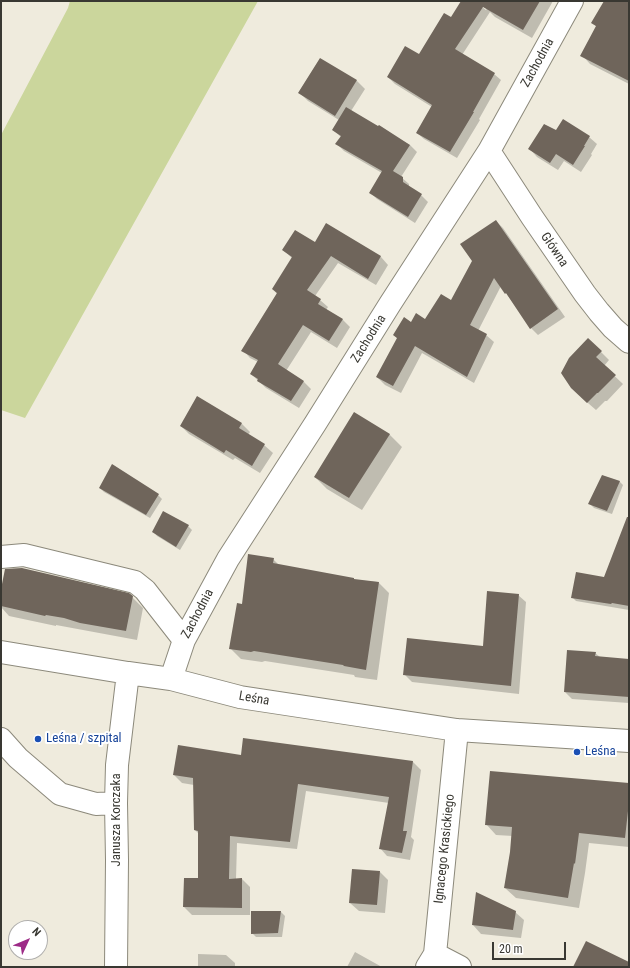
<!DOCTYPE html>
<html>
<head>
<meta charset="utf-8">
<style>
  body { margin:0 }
  #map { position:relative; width:630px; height:968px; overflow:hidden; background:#efebdd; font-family:"Roboto Condensed",sans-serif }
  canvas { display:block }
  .frame { position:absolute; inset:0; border:2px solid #393832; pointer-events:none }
  .north { position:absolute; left:8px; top:920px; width:40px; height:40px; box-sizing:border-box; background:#fff; border:1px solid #b0afad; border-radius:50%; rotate:46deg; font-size:11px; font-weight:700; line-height:16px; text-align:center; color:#393832 }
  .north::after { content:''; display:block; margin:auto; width:14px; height:18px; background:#9d2b87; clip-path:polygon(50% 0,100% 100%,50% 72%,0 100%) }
  .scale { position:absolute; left:492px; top:942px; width:74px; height:18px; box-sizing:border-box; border:2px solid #393832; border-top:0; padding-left:5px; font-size:12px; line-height:14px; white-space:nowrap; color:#393832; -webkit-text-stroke:3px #fff; paint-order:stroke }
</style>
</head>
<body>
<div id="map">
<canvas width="630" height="968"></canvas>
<div class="frame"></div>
<div class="north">N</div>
<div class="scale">20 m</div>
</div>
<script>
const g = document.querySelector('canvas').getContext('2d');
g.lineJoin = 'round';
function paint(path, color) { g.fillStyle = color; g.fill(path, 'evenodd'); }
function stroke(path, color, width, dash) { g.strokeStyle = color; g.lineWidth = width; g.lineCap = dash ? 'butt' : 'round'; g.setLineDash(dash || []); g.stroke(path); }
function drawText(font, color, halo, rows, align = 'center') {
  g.font = font + ' "Roboto Condensed",sans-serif'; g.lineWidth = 4; g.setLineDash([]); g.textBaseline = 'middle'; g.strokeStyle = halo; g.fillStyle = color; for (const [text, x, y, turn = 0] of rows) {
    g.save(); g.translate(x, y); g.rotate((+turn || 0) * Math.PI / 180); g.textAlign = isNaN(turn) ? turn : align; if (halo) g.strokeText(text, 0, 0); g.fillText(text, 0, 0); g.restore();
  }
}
paint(new Path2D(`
  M70,1H258L25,418L1,410V135L68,8Z`), '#cbd69c');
paint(new Path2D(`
  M462,1H474L486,10L491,1H553L532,38L495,17L490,12L462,55L494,74L501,80L479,119L480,120L457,158L424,139L417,133L432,107L395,84L388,77L419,55L452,18Z
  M611,1H629V84L590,64L582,55L597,27L593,23Z
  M320,59L357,81L365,89L351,111L410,145L417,152L401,177L409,184V187L421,195L428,202L415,223L377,199L370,192L382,173L344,151L337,144L341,137L333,130L339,120L308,101L299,92Z
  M556,131L589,137L597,144L591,154L592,155L581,172L564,161L558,170L537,157L530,149Z
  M496,221L503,228L565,317L538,335L531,328L501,286L478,331L486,335L494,342L474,383L422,353L401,393L385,385L377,377L398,339L394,335L411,323L426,320L452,302Z
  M326,225L381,257L388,265L376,285L338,263L315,296L320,300L328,307L326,310L343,320L350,327L337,348L311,332L286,371L304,382L311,389L299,408L266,388L251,374L258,362L250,358L243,350L277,294L273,289L292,258L283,250L315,243Z
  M588,339L609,360L604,366L623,384L607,401H605L596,410L581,397Z
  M198,398L242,424L250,432L248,435L264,445L273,453L260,473L235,458L233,460L189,434L181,426Z
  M389,434L402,447L362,510L327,489L315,477Z
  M113,465L158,495L162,499L150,518L104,492L100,488Z
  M619,481L623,485L612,514L594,508L590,504Z
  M188,526L192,530L180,550L157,536L153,531Z
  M629,545V610L576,601L572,597L605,578Z
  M273,559L280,566L355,580L378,582L389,593L377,680L355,677L354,675L265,661L262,662L241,659L230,648L242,605Z
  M1,594L132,597L143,608L137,640L56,625V626L9,616L1,607Z
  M518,595L526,602L519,694L412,682L404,674L483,647Z
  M595,653L600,657L629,660V703L572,699L565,692Z
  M244,739L413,762L421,770L411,837L414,840L410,860L387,856L380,848L389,803L306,791L297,849L237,843L236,879H242L250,887V915H192L184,907L185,879H199V834L195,830L194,785L182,783L174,775L242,756Z
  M629,784V847L589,843L585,873L579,908L516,898L505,888L513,836L496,835L486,824Z
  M380,872L388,880L385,913L359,911L350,903Z
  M281,912L285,916L282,937H256L252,933Z
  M515,912L524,920L521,938L481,934L473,925Z
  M355,952L382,967H347Z
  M198,954L226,955L235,963V967H198Z`), '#0003');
paint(new Path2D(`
  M461,1H540L523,30L483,7L455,49L495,73L473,112H474L450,152L416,133L432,105L387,77L405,46L419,54L444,13L451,17Z
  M604,1H629V81L580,56L596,26L591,23Z
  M320,58L357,80L335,116L298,93Z
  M346,107L378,126L379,125L410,145L393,171L403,177V182L422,194L408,217L369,193L382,171L335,144L341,136L332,130Z
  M563,119L590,136L584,146H585L573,165L556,154L550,163L528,149L544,124L556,130Z
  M496,220L558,309L530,329L506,293L505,294L494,278L470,325L487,334L467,377L415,346L393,386L376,377L397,338L393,335L404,317L411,322L416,313L425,319L441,294L451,300L472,261L460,244Z
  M326,223L381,256L368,279L331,256L307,290L321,299L318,304L343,319L329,341L303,325L278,364L304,381L291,401L257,381L258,379L250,374L258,360L241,351L277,293L272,289L292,257L282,250L295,230L315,242Z
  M588,338L602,351L596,357L616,375L598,393H597L587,403L571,388L561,373L569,358Z
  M197,396L242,423L239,428L265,444L252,466L226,450L224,453L180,426Z
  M354,412L390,434L349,498L314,477Z
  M112,464L159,494L146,515L99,488Z
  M602,475L620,481L607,511L588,504Z
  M163,511L189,525L176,547L152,532Z
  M627,517H629V606L612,603L611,604L571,598L576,572L604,577Z
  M248,554L274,558L273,563L354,578V579L379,582L366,670L344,666L343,665L254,651L251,652L229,649L237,603L242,604Z
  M22,568L129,593L133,596L126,631L80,623L64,618L46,615L45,616L1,606V589L5,569Z
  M487,591L519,594L511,686L403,675L407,638L483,646Z
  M567,650L596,652L595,656L629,659V697L564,692Z
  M243,738L413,761L403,831H407L402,853L379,849L389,797L298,784L290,842L230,836L229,879L242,878V908L183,907L184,878H198V831L194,830L193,778L173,775L178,745L241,755Z
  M490,771L629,783V802L625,838L579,833L575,864L574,863L568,898L504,888L510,852L512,827L485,825Z
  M352,869L380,871L377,905L349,903Z
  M476,892L516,911L513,930L472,925Z
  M251,911H281L278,933L251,934Z
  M586,941L629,962V967H573Z`), '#6f655b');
const minor = new Path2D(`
  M489,151L532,217L585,294L599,312L613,328L629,342
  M1,557L24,555L135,582L145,590L184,640
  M1,652L128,673L171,679L240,697L457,730L629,741
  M171,679L184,640L228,559L315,424L390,304L489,151L572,1
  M1,739L18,758L60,794L96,804L116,803
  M435,954L460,967
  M116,967L117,860L116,803L117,765L128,673
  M427,967L435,954L457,730`);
stroke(minor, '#8c897b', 24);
stroke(minor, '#fff', 22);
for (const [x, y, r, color] of [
  [38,739,4,"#1a4fb4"],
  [577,752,4,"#1a4fb4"]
]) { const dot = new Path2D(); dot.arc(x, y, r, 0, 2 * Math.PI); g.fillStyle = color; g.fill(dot); stroke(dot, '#fff', 1.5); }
drawText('13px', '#393832', '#fff', [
  ["Zachodnia",538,63,-61],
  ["Główna",554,250,56],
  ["Zachodnia",369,339,-58],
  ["Zachodnia",198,614,-62],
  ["Leśna",254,699,10],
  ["Janusza Korczaka",117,820,-90],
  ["Ignacego Krasickiego",445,849,-84]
]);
drawText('13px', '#164399', '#fff', [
  ["Leśna / szpital",46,739],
  ["Leśna",585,752]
], 'left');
</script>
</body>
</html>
